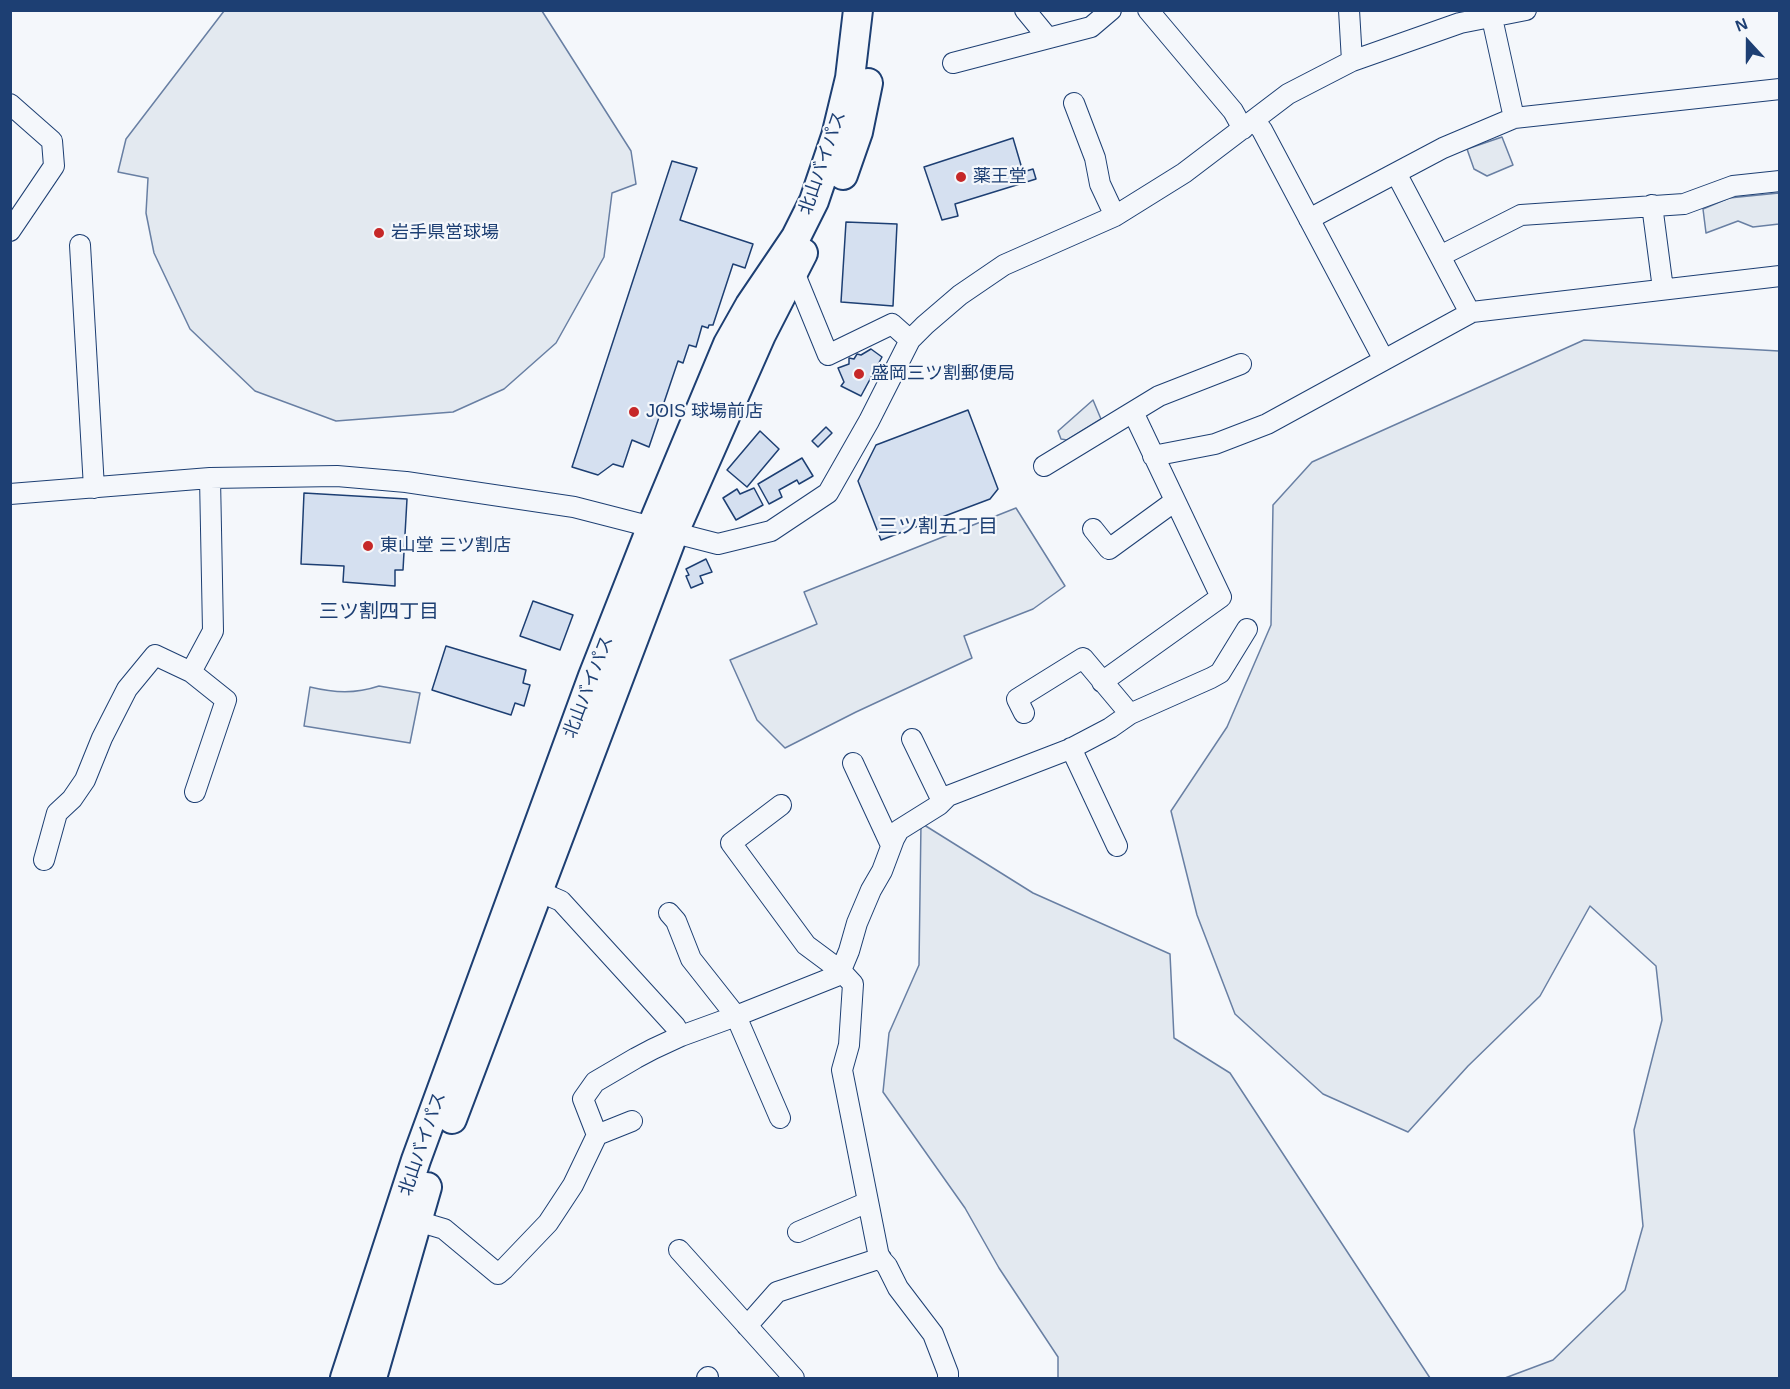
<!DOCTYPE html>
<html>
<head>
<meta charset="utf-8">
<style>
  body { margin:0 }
  #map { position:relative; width:1790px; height:1389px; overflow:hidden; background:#f4f7fb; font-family:Helvetica,sans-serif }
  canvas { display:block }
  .frame { position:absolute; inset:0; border:12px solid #1d3f73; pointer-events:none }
  .north { position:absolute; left:1718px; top:12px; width:60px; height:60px; -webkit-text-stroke:4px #f4f7fb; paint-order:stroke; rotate:339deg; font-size:16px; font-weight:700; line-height:24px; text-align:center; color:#1d3f73 }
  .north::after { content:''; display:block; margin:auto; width:21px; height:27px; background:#1d3f73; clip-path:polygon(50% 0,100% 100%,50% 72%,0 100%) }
</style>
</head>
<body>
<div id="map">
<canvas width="1790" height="1389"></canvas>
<div class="frame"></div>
<div class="north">N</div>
</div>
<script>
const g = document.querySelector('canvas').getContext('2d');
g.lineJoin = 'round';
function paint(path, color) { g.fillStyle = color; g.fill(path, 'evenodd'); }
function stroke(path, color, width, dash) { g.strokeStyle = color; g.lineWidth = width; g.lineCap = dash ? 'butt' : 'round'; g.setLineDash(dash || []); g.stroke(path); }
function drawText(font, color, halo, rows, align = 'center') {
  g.font = font + ' Helvetica,"Noto Sans JP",sans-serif'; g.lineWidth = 4.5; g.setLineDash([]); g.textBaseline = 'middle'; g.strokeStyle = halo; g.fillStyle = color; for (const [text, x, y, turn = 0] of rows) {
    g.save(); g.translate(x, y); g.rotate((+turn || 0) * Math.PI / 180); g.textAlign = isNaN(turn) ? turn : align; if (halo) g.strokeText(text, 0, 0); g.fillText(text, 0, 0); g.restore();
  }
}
const green = new Path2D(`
  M542,11L631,151L636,184L612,193L604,257L556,343L504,389L453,412L336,421L255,391L190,329L154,253L146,213L148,178L118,172L126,139L224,11Z
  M1502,137L1513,165L1487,176L1474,169L1467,149Z
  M1779,193V224L1753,227L1738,221L1706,233L1703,209L1729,198Z
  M1584,340L1779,351V1378H1505L1553,1360L1625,1290L1643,1226L1634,1130L1662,1020L1656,966L1590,906L1540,996L1468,1066L1408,1132L1323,1094L1235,1014L1197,915L1171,811L1227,727L1271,625L1273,505L1312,462Z
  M1093,400L1101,419L1067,440L1061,439L1058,431Z
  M1016,508L1065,586L1033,609L964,636L972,658L856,712L785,748L757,720L730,660L817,624L804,592Z
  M379,686L420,693L410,743L304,726L310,687C335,693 355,694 379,686Z
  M921,823L1033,893L1170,954L1174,1038L1230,1073L1430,1378H1058V1357L999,1268L965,1208L883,1092L889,1033L919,965Z`);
paint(green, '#e3e9f0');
stroke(green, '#687fa3', 1.5);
const building = new Path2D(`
  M1013,138L1023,172L1033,169L1036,179L955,204L958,216L942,220L924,167Z
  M672,161L697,168L680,220L753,244L745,268L733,264L713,325H709L708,328L702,326L696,347L689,345L683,363L678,361L649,447L632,440L623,467L613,464L598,475L572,467Z
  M846,222L897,224L893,306L841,302Z
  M871,349L882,357L861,396L841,386L844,382L838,368L849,364V358L854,359L857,354L861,355Z
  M968,410L998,489L990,499L881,540L858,481L876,445Z
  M826,427L832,433L818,447L812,441Z
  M760,431L779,449L747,487L727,470Z
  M802,458L813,476L799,484L797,480L779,490L782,497L769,504L758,484Z
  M754,488L763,505L736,520L723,498L737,489L740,494Z
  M304,493L407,499L403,570H395V586L343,582L344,566L301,564Z
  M706,559L712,572L700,576L703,583L691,588L686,576L689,575L686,569Z
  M533,601L573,615L560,650L520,636Z
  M446,646L526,670L523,683L530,685L524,706L515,703L511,715L432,690Z`);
paint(building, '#d5e0f0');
stroke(building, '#1d3f73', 1.5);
const minor = new Path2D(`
  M1025,10L1048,38
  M1148,10L1233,111L1243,129
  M1349,10L1352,61
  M1492,18L1514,118
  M953,63L1091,27L1111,10
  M1074,103L1095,158L1100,184L1115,216
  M10,104L52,141L54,166L10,231
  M1254,120L1262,130L1384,360
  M1396,173L1470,313
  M1652,205L1663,289
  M1309,219L1443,148L1514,118L1780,89
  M80,245L94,488
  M1440,256L1521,215L1684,204L1733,186L1780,181
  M794,272L828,355L892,324L910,340
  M1153,456L1215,444L1267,424L1472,312L1780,276
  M1044,466L1159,396L1241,364
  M10,494L210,478L337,476L406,482L574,507L718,544L771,531L828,493L869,421L910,340L925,325L960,295L1004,265L1115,216L1184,173L1288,94L1352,61L1460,23L1526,10
  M1093,529L1109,549L1175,501
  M1102,682L1221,597L1133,412
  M1024,713L1017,699L1083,658L1130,714
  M912,739L942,801
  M1071,748L1117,846
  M853,763L891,845
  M195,792L226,700L191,672L213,631L210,478
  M781,805L731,843L806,945L841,971L853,984L849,1045L842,1070L879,1257L887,1266L898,1288L933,1334L948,1373V1378
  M44,860L57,813L72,799L85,780L102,738L127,689L155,655L191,672
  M538,891L561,901L675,1026L681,1036
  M669,913L676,921L691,959L736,1016L780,1118
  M597,1135L632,1121
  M417,1221L444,1229L498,1274L504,1269L548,1223L573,1185L597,1135L583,1099L595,1082L636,1058L653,1049L681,1036L736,1016L839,975L849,951L857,923L871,890L882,871L894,839L899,830L939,805L948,796L1070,749L1110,728L1130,714L1211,678L1220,673L1247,629
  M798,1232L868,1202
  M679,1250L794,1378
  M747,1326L777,1292L881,1258
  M707,1378L708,1377`);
const highway = new Path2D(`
  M843,175L858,132L868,83
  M452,1119L674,532L761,335L803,253
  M345,1378L416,1160L593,676L652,526L728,344L750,305L796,237L814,201L836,136L850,78L858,10
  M372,1378L427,1187`);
stroke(minor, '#1d3f73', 22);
stroke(highway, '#1d3f73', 32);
stroke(minor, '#f4f7fb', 20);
stroke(highway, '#f4f7fb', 28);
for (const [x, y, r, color] of [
  [961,177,6,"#c62828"],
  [379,233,6,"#c62828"],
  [859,374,6,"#c62828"],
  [634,412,6,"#c62828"],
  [368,546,6,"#c62828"]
]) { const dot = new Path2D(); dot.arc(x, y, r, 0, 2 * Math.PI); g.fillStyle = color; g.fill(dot); stroke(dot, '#f4f7fb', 2); }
drawText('18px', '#1d3f73', '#f4f7fb', [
  ["北山バイパス",823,163,-71],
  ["北山バイパス",589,687,-69],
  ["北山バイパス",423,1144,-71]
]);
drawText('18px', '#1d3f73', '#f4f7fb', [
  ["薬王堂",973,177],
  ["岩手県営球場",391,233],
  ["盛岡三ツ割郵便局",871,374],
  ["JOIS 球場前店",646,412],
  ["東山堂 三ツ割店",380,546]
], 'left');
drawText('20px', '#1d3f73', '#f4f7fb', [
  ["三ツ割五丁目",938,527],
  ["三ツ割四丁目",379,612]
]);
</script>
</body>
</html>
